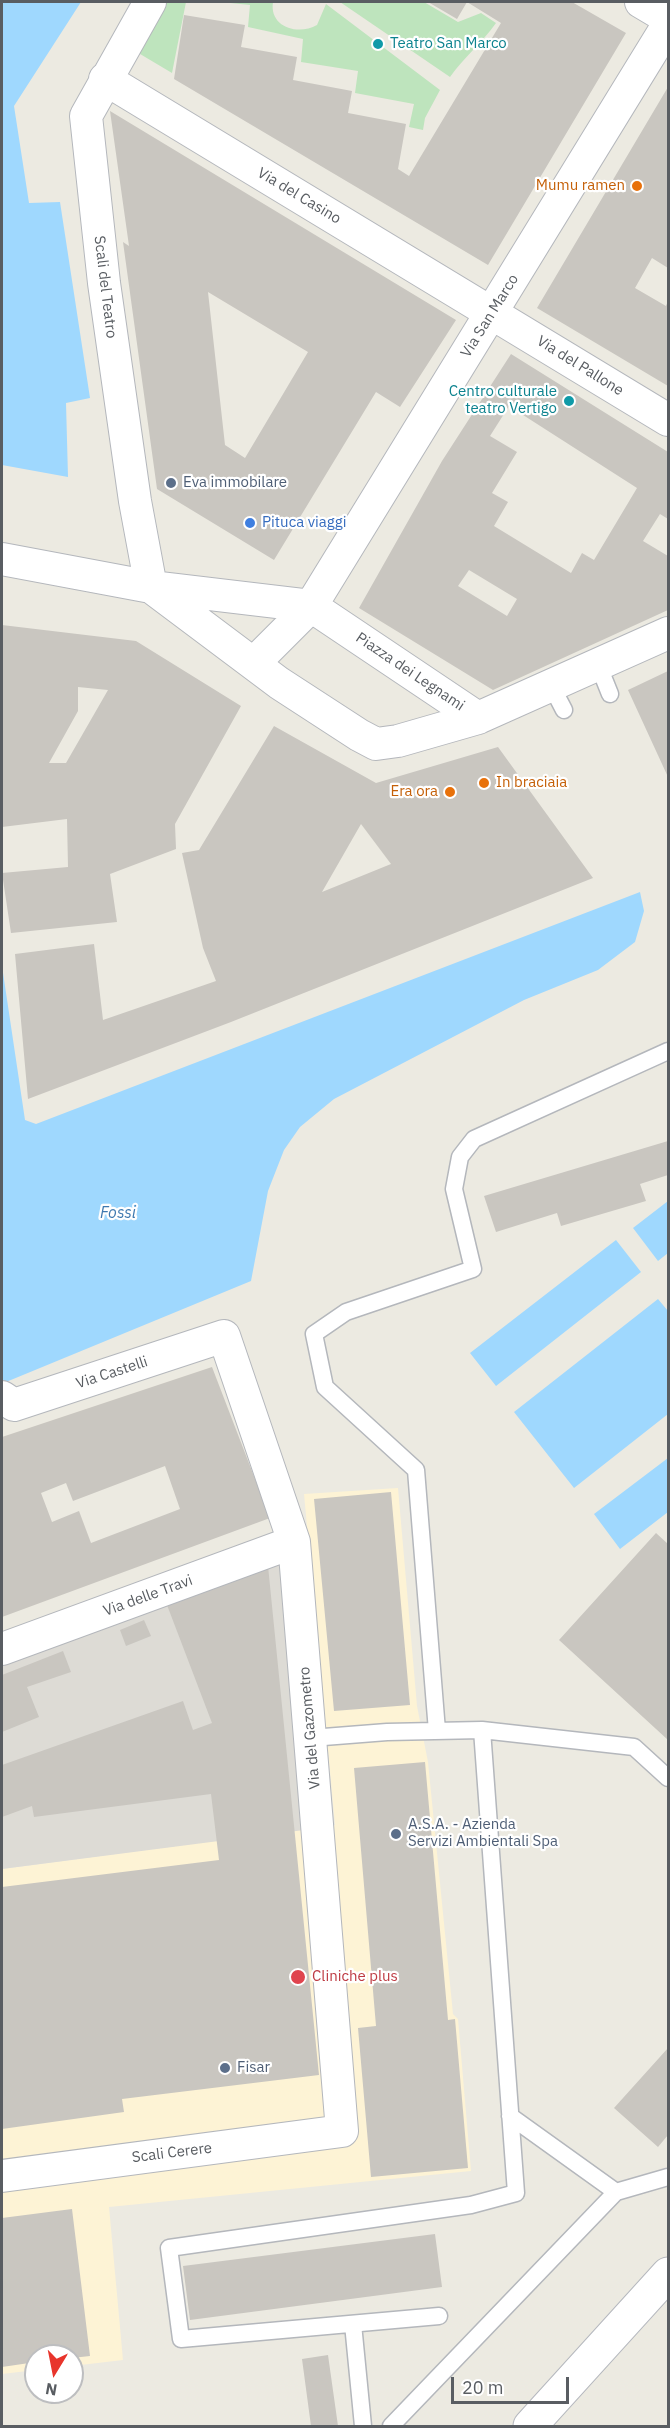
<!DOCTYPE html>
<html>
<head>
<meta charset="utf-8">
<style>
  body { margin:0 }
  #map { position:relative; width:670px; height:2428px; overflow:hidden; background:#eceae1; font-family:"IBM Plex Sans",sans-serif }
  canvas { display:block }
  .frame { position:absolute; inset:0; border:3px solid #595d62; pointer-events:none }
  .north { position:absolute; left:24px; top:2344px; width:60px; height:60px; box-sizing:border-box; background:#fff; border:2px solid #bdbec0; border-radius:50%; rotate:190deg; font-size:16px; font-weight:700; line-height:24px; text-align:center; color:#595d62 }
  .north::after { content:''; display:block; margin:auto; width:21px; height:27px; background:#e8352c; clip-path:polygon(50% 0,100% 100%,50% 72%,0 100%) }
  .scale { position:absolute; left:451px; top:2377px; width:118px; height:27px; box-sizing:border-box; border:3px solid #595d62; border-top:0; padding-left:8px; font-size:18px; line-height:21px; white-space:nowrap; color:#595d62; -webkit-text-stroke:4px #fff; paint-order:stroke }
</style>
</head>
<body>
<div id="map">
<canvas width="670" height="2428"></canvas>
<div class="frame"></div>
<div class="north">N</div>
<div class="scale">20 m</div>
</div>
<script>
const g = document.querySelector('canvas').getContext('2d');
g.lineJoin = 'round';
function paint(path, color) { g.fillStyle = color; g.fill(path, 'evenodd'); }
function stroke(path, color, width, dash) { g.strokeStyle = color; g.lineWidth = width; g.lineCap = dash ? 'butt' : 'round'; g.setLineDash(dash || []); g.stroke(path); }
function drawText(font, color, halo, rows, align = 'center') {
  g.font = font + ' "IBM Plex Sans",sans-serif'; g.lineWidth = 4.5; g.setLineDash([]); g.textBaseline = 'middle'; g.strokeStyle = halo; g.fillStyle = color; for (const [text, x, y, turn = 0] of rows) {
    g.save(); g.translate(x, y); g.rotate((+turn || 0) * Math.PI / 180); g.textAlign = isNaN(turn) ? turn : align; if (halo) g.strokeText(text, 0, 0); g.fillText(text, 0, 0); g.restore();
  }
}
paint(new Path2D(`
  M398,1488L417,1706L428,1762L453,2014L458,2019L471,2171L109,2207L123,2360L72,2366V2356H36V2370L2,2374V1869L335,1825L304,1494Z`), '#fdf3d5');
paint(new Path2D(`
  M283,1554L304,1830L2,1869V1652Z`), '#dddbd5');
paint(new Path2D(`
  M164,2H186L172,73L135,51Z
  M221,2H273C269,27 298,36 317,25L326,4L440,90L425,118L423,130L409,127L414,104L355,93L358,71L301,62L303,39L248,27L250,5Z
  M340,2H424L458,22L481,13L496,23C482,43 464,57 450,77Z`), '#bee4bd');
paint(new Path2D(`
  M2,2H81L14,106L29,203L60,202L90,398L66,403L68,477L2,465Z
  M640,892L644,911L635,942L598,970L524,1000L334,1099L300,1127L284,1150L268,1191L251,1281L6,1382L2,1379V966L25,1120L36,1124Z
  M668,1201V1253L658,1261L633,1228Z
  M616,1240L641,1272L496,1386L470,1353Z
  M658,1299L668,1311V1414L574,1488L514,1412Z
  M668,1458V1512L620,1549L594,1514Z`), '#9fd8fe');
paint(new Path2D(`
  M428,2H572L626,33L488,265L174,79L184,15L245,25L241,47L297,57L293,80L352,91L348,113L406,124L398,169L409,176L501,23L467,2L457,19Z
  M668,87V268L652,258L635,288L666,306L668,301V386L537,308Z
  M110,111L456,320L400,407L376,392L274,560L157,489L123,242L129,246ZM208,292L308,352L245,458L225,445Z
  M511,354L668,452V519L660,514L643,541L668,556V610L493,690L359,608L442,461ZM509,406L637,488L594,560L582,553L571,573L494,526L508,502L492,493L517,452L490,436ZM469,570L517,599L507,616L458,586Z
  M2,625L136,641L241,706L175,824L176,849L110,874L117,922L11,933L2,873L68,867L67,819L2,827ZM78,687L108,690L66,763H49L78,711Z
  M668,671V777L628,690Z
  M274,726L376,783L498,747L593,878L231,1022L28,1099L15,954L94,944L103,1020L216,981L203,948L182,853L199,850ZM361,824L391,864L322,892Z
  M668,1141V1175L640,1184L646,1201L561,1226L557,1213L496,1232L484,1196Z
  M212,1367L270,1518L2,1617V1437ZM165,1466L180,1509L91,1543L79,1511L52,1522L41,1493L66,1483L73,1501Z
  M391,1492L410,1705L334,1711L314,1499Z
  M656,1533L668,1544V1740L559,1640Z
  M268,1566L319,2075L122,2099L124,2112L2,2129V1887L219,1860L211,1794L34,1817L32,1806L2,1817V1765L183,1701L193,1730L212,1723L167,1605Z
  M144,1620L151,1636L126,1646L120,1630Z
  M63,1651L71,1672L27,1687L39,1717L2,1732V1675Z
  M425,1762L448,2020L455,2019L468,2168L371,2177L358,2028L376,2026L354,1768Z
  M668,2048V2135L658,2147L614,2108Z
  M72,2209L90,2356L72,2358V2356H36V2362L2,2367V2218Z
  M435,2234L442,2287L190,2320L183,2266Z
  M328,2355L338,2426H311L302,2359Z`), '#c9c6c0');
const service = new Path2D(`
  M598,664L610,694
  M551,685L564,710
  M482,1730L634,1747L668,1778
  M437,1731L416,1470L325,1387L314,1334L346,1312L473,1269L454,1189L460,1157L474,1139L668,1051
  M311,1738L387,1732L482,1730L516,2193L471,2205L169,2248L181,2339L439,2316
  M616,2192L668,2177
  M353,2324L363,2426
  M391,2426L616,2192L510,2116`);
const minor = new Path2D(`
  M150,2L86,116L104,283L135,501L151,587
  M641,2L668,18
  M105,79L668,420
  M2,559L151,587L311,606L478,718
  M151,587L279,683L359,735L376,744L398,741L478,718L668,633
  M254,663L311,606L668,25
  M2,1397L14,1405L224,1336L294,1542L342,2131L2,2176
  M2,1649L294,1542`);
const secondary = new Path2D(`
  M530,2426L668,2274`);
stroke(service, '#b4b7bc', 19);
stroke(minor, '#b4b7bc', 34);
stroke(secondary, '#b5b8be', 35);
stroke(service, '#fff', 16);
stroke(minor, '#fff', 32);
stroke(secondary, '#fff', 33);
for (const [x, y, r, color] of [
  [378,44,6,"#0f9aa8"],
  [637,186,6,"#e8710a"],
  [569,401,6,"#0f9aa8"],
  [171,483,6,"#5c6f8a"],
  [250,523,6,"#3f7fe0"],
  [484,783,6,"#e8710a"],
  [450,792,6,"#e8710a"],
  [396,1834,6,"#5c6f8a"],
  [298,1977,8,"#e0444e"],
  [225,2068,6,"#5c6f8a"]
]) { const dot = new Path2D(); dot.arc(x, y, r, 0, 2 * Math.PI); g.fillStyle = color; g.fill(dot); stroke(dot, '#fff', 2); }
drawText('15px', '#0d838f', '#fff', [
  ["Teatro San Marco",390,44],
  ["Centro culturale",557,392,"right"],
  ["teatro Vertigo",557,409,"right"]
], 'left');
drawText('15px', '#c56008', '#fff', [
  ["Mumu ramen",625,186],
  ["In braciaia",496,783,"left"],
  ["Era ora",438,792]
], 'right');
drawText('15px', '#595d62', '#fff', [
  ["Via del Casino",299,196,31],
  ["Scali del Teatro",105,287,83],
  ["Via San Marco",490,316,-58],
  ["Via del Pallone",580,366,32],
  ["Piazza dei Legnami",410,672,34],
  ["Via Castelli",112,1373,-18],
  ["Via delle Travi",148,1596,-20],
  ["Via del Gazometro",310,1728,-95],
  ["Scali Cerere",172,2153,-7]
]);
drawText('15px', '#4e5e75', '#fff', [
  ["Eva immobilare",183,483],
  ["A.S.A. - Azienda",408,1825],
  ["Servizi Ambientali Spa",408,1842],
  ["Fisar",237,2068]
], 'left');
drawText('15px', '#366cbe', '#fff', [
  ["Pituca viaggi",262,523]
], 'left');
drawText('15px', '#be3a42', '#fff', [
  ["Cliniche plus",312,1977]
], 'left');
drawText('italic 16px', '#3d78af', '#fff', [
  ["Fossi",118,1213]
]);
</script>
</body>
</html>
